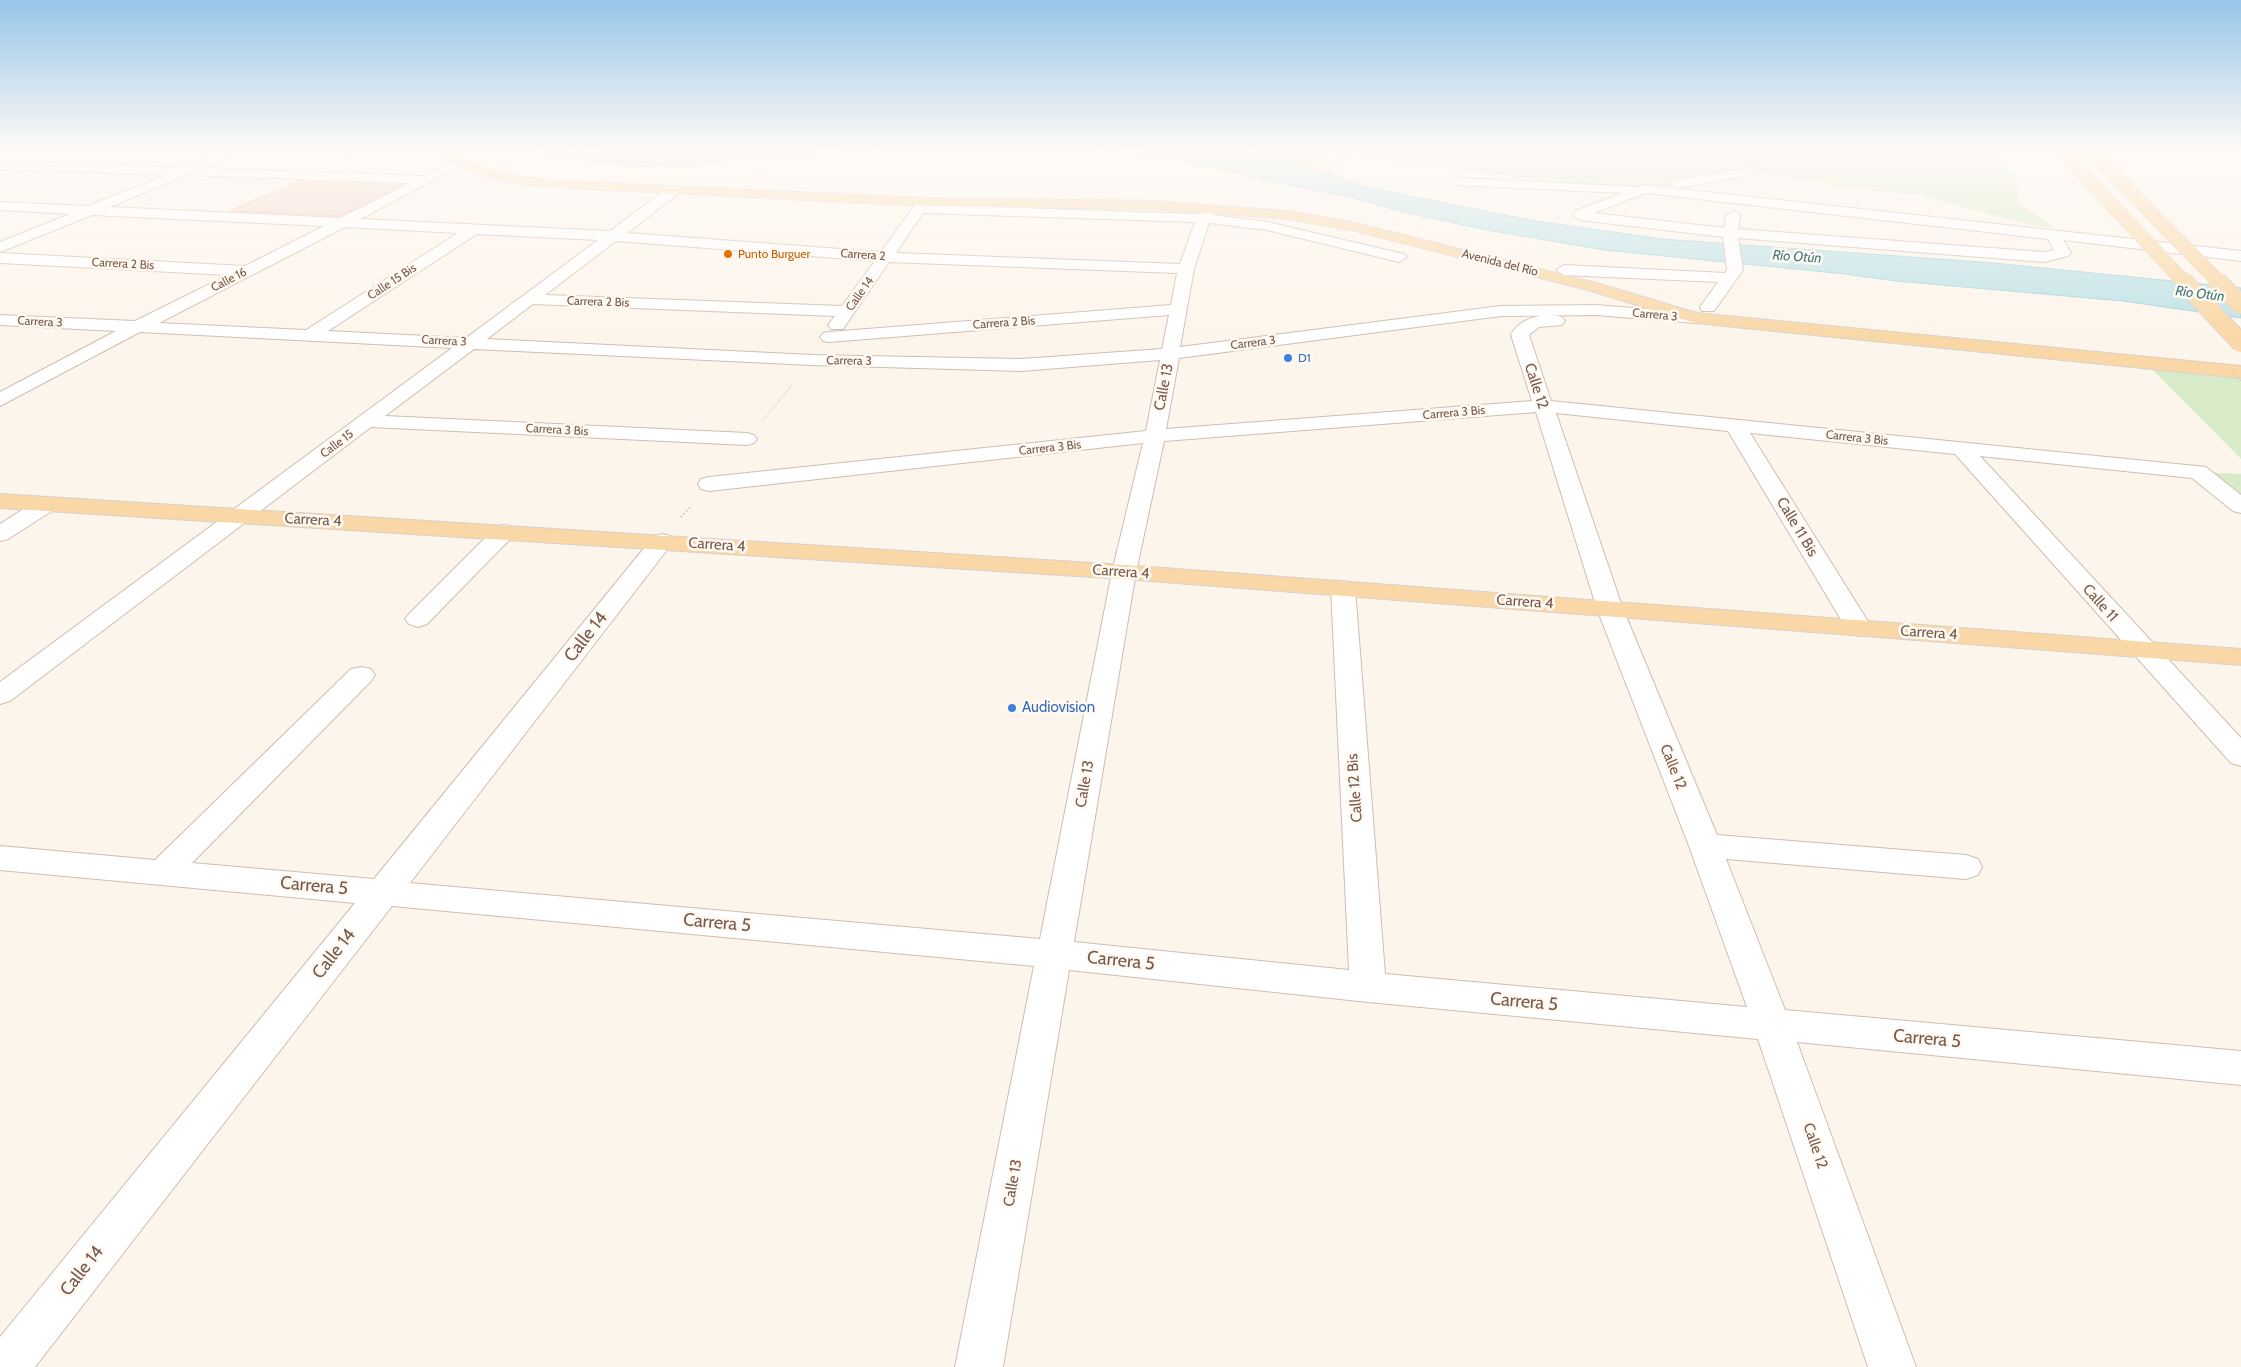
<!DOCTYPE html>
<html>
<head>
<meta charset="utf-8">
<style>
  body { margin:0 }
  canvas { display:block; background:#fcf5eb }
</style>
</head>
<body>
<canvas width="2241" height="1367"></canvas>
<script>
const g = document.querySelector('canvas').getContext('2d');
g.lineJoin = 'round';
function paint(path, color) { g.fillStyle = color; g.fill(path, 'evenodd'); }
function stroke(path, color, width, dash) { g.strokeStyle = color; g.lineWidth = width; g.lineCap = dash ? 'butt' : 'round'; g.setLineDash(dash || []); g.stroke(path); }
function drawText(font, color, halo, rows, align = 'center') {
  g.font = font + ' Cabin,sans-serif'; g.lineWidth = 5; g.setLineDash([]); g.textBaseline = 'middle'; g.strokeStyle = halo; g.fillStyle = color; for (const [text, x, y, turn = 0] of rows) {
    g.save(); g.translate(x, y); g.rotate((+turn || 0) * Math.PI / 180); g.textAlign = isNaN(turn) ? turn : align; if (halo) g.strokeText(text, 0, 0); g.fillText(text, 0, 0); g.restore();
  }
}
paint(new Path2D(`
  M1247,149H1967L1991,155L2014,175L2020,204L2055,228L2030,225L1919,195L1853,189L1753,171L1644,189L1523,178L1339,155L1308,167Z
  M2145,362L2241,372V459Z
  M2198,472L2241,474V506Z`), '#d8ebc9');
const water = new Path2D(`
  M527,149H896L802,153L677,165L644,166L581,160ZM575,151L691,158C667,167 592,160 566,152Z
  M1088,149H1247L1341,177L1362,186L1529,220L1662,239L1994,263L2241,288V318L2123,301L1896,281L1845,274L1604,250L1487,230L1403,212L1350,197L1270,181L1184,161L1174,155Z`);
paint(water, '#bfe2e7');
stroke(water, '#a5d2d8', 1);
const building = new Path2D(`
  M299,181L403,185L340,216L230,211Z`);
paint(building, '#f2d4c3');
stroke(building, '#e4baa3', 1);
const minor = new Path2D(`
  M230,149H247L205,168L424,176L456,160H464L466,163L360,219L610,231L668,188L673,187L680,191L678,194L627,233L881,252L919,199L924,198L931,202L929,205L1199,214L1207,206L1212,205L1219,209L1214,215L1267,222L1404,254L1407,257L1399,262L1267,230L1209,223L1194,269L1180,347L1501,306L1596,305L1695,313L1701,314L1704,318L1701,322L1695,323L1596,315L1501,316L1179,358L1166,429L1532,401L1511,335C1520,317 1544,313 1562,317L1565,321L1562,325L1539,327L1529,335L1551,401L2206,467L2241,495V513L2233,511L2192,478L1980,456L2241,738V766L2231,763L1955,454L1750,433L1872,628L1868,633L1859,636L1850,633L1846,628L1728,431L1556,413L1623,609L1717,835L1966,855L1978,859L1982,867L1978,875L1966,879L1726,859L1785,1010L2241,1051V1085L1797,1042L1916,1367H1868L1758,1039L1368,1002L1069,970L1003,1367H955L1034,966L392,906L35,1367H0V1337L355,903L0,870V846L155,860L351,669L361,667L371,669L375,675L371,681L192,863L374,879L654,536L662,534L670,536L674,541L670,546L410,883L1040,939L1112,572L1143,443L709,491L701,489L698,484L701,479L709,477L1146,431L1160,360L1021,371L812,365L474,349L385,416L747,433L754,435L757,439L754,443L747,445L371,427L10,701L0,704V682L452,348L140,332L0,406V392L116,331L0,325V315L135,321L228,275L0,263V253L245,266L324,226L92,215L0,252V242L70,214L0,210V202L88,206L166,175L0,169V161L184,168ZM187,175L410,183L340,218L110,207ZM923,213L1195,222L1180,264L896,253ZM345,227L458,233L306,330L159,323ZM477,234L598,240L466,338L328,331ZM616,241L875,261L842,306L545,295ZM889,262L1177,273L1171,305L829,332L823,333L820,337L823,341L829,342L1169,315L1162,349L1021,359L812,355L487,339L533,304L835,316L828,325L831,329H843ZM1536,412L1597,609L1689,846L1747,1007L1385,974L1355,588L1352,583L1343,581L1334,583L1331,588L1349,970L1074,942L1136,572L1164,441Z
  M328,149H360L361,150C355,156 334,155 328,149Z
  M1753,167L1759,171L1758,174L1678,188L1671,184L1678,180Z
  M1458,178L1638,187L1644,185L2241,251V261L2063,240L2071,253L2068,256L2044,262L1738,238L1743,270L1714,311H1702L1700,307L1718,282L1564,275L1556,270L1564,265L1725,273L1727,270L1723,237L1580,220L1573,216L1575,211L1623,193L1453,185L1451,182ZM1645,193L2048,239L2054,250L2044,252L1738,229L1740,215L1733,211L1726,215L1724,228L1594,213Z
  M47,497L55,499L58,504L55,509L8,539L0,541V524L39,499Z
  M504,525L512,527L516,532L512,537L427,624L418,627L409,624L405,619L409,614L496,527Z`);
const major = new Path2D(`
  M420,149C446,149 466,163 490,170C521,179 555,180 587,182L924,198L1150,201L1289,211L1355,223L1600,284L1697,313L2241,366V378L1695,323L1588,290L1355,231L1289,219L1150,209L924,206L532,186L482,176Z
  M0,494L1124,565L2241,649V665L1124,579L0,508Z`);
stroke(minor, '#cfbdb0', 2);
stroke(major, '#d9d1cd', 2);
stroke(new Path2D(`
  M763,420L793,384`), '#d7b7a5', 2, [0.5, 2]);
stroke(new Path2D(`
  M681,517L692,505`), '#d7b7a5', 2.5, [1, 3]);
paint(minor, '#fff');
paint(major, '#f9d7a6');
const majorBridgeFar1 = new Path2D(`
  M2060,149L2184,282
  M2088,149L2219,282`);
const majorBridge = new Path2D(`
  M2183,281L2241,343
  M2217,281L2241,305`);
stroke(majorBridgeFar1, '#d9d1cd', 15, []);
stroke(majorBridge, '#d9d1cd', 20, []);
stroke(new Path2D(`
  M2232,371L2241,381`), '#d7b7a5', 2, [0.5, 2]);
stroke(majorBridgeFar1, '#f9d7a6', 14);
stroke(majorBridge, '#f9d7a6', 18);
const sky = g.createLinearGradient(0, 0, 0, 340);
sky.addColorStop(0, '#97c6e8');
sky.addColorStop(0.44, '#fefaf6');
sky.addColorStop(1, '#fefaf600');
g.fillStyle = sky;
g.fillRect(0, 0, 2241, 340);
for (const [x, y, r, color] of [
  [728,254,5,"#e8710a"],
  [1288,358,5,"#3f7fe0"],
  [1012,708,5,"#3f7fe0"]
]) { const dot = new Path2D(); dot.arc(x, y, r, 0, 2 * Math.PI); g.fillStyle = color; g.fill(dot); stroke(dot, '#fff9f2', 2); }
drawText('12px', '#c56008', '#fff9f2', [
  ["Punto Burguer",738,254]
], 'left');
drawText('12px', '#785b4d', '#fff9f2', [
  ["Carrera 2",863,255,4],
  ["Avenida del Río",1500,263,14],
  ["Carrera 2 Bis",123,264,3],
  ["Calle 16",229,280,-27],
  ["Calle 15 Bis",392,282,-33],
  ["Calle 14",860,294,-55],
  ["Carrera 2 Bis",598,302,2],
  ["Carrera 3",1655,315,5],
  ["Carrera 3",40,322,3],
  ["Carrera 2 Bis",1004,323,-4],
  ["Carrera 3",444,341,3],
  ["Carrera 3",1253,343,-7],
  ["Carrera 3",849,361,1],
  ["Carrera 3 Bis",1454,413,-5],
  ["Carrera 3 Bis",557,430,3],
  ["Carrera 3 Bis",1857,438,6],
  ["Calle 15",337,444,-37],
  ["Carrera 3 Bis",1050,448,-6]
]);
drawText('12px', '#366cbe', '#fff9f2', [
  ["D1",1298,358]
], 'left');
drawText('italic 14px', '#437b83', '#fff9f2', [
  ["Río Otún",1797,257,4],
  ["Río Otún",2200,294,7]
]);
drawText('15px', '#785b4d', '#fff9f2', [
  ["Calle 12",1536,386,72],
  ["Calle 13",1164,387,-79],
  ["Carrera 4",313,520,3],
  ["Calle 11 Bis",1797,527,59],
  ["Carrera 4",717,545,4],
  ["Carrera 4",1121,572,4],
  ["Carrera 4",1525,602,4],
  ["Calle 11",2100,603,48],
  ["Carrera 4",1929,633,4],
  ["Calle 12",1673,767,68],
  ["Calle 13",1085,784,-80],
  ["Calle 12 Bis",1355,788,-94],
  ["Calle 12",1815,1146,71],
  ["Calle 13",1013,1183,-80]
]);
drawText('15px', '#366cbe', '#fff9f2', [
  ["Audiovision",1022,708]
], 'left');
drawText('18px', '#785b4d', '#fff9f2', [
  ["Calle 14",586,637,-52],
  ["Carrera 5",314,886,5],
  ["Carrera 5",717,923,5],
  ["Calle 14",334,954,-52],
  ["Carrera 5",1121,961,6],
  ["Carrera 5",1524,1002,5],
  ["Carrera 5",1927,1039,5],
  ["Calle 14",82,1271,-52]
]);
</script>
</body>
</html>
